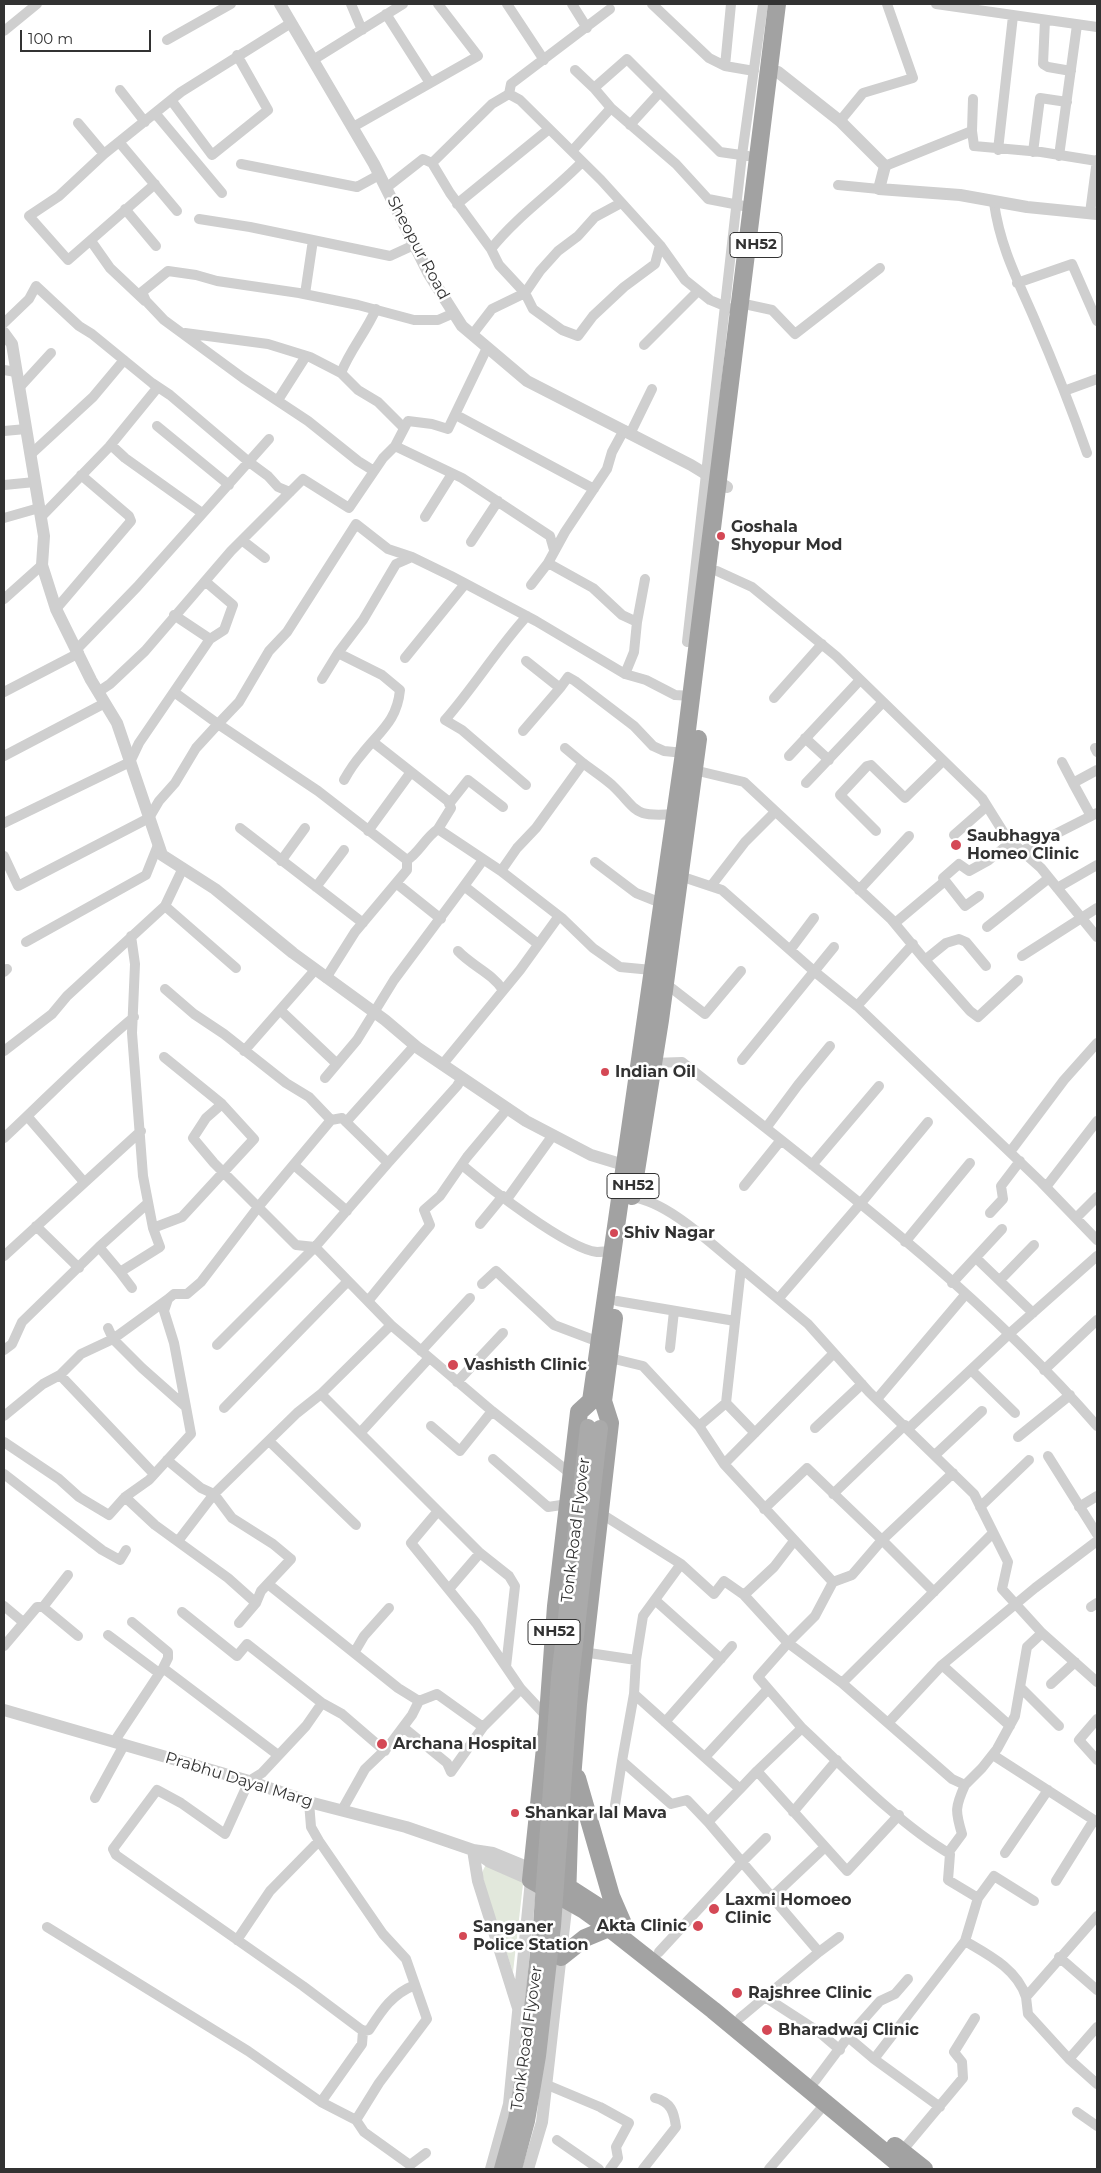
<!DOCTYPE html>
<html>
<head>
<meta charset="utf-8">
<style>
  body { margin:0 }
  #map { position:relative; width:1101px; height:2173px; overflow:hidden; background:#fff; font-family:Montserrat,sans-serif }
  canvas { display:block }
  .frame { position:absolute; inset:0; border:5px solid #323232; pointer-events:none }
  .scale { position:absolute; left:20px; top:30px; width:131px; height:22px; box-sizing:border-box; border:2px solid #323232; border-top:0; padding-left:6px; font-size:15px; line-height:18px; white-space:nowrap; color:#323232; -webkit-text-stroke:4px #fff; paint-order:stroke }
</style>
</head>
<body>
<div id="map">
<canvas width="1101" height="2173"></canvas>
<div class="frame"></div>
<div class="scale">100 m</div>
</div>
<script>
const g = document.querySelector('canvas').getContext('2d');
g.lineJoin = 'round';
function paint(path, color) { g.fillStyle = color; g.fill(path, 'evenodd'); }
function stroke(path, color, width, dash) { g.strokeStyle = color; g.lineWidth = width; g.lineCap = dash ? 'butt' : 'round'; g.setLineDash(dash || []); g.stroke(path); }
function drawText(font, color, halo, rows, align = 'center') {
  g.font = font + ' Montserrat,sans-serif'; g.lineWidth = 5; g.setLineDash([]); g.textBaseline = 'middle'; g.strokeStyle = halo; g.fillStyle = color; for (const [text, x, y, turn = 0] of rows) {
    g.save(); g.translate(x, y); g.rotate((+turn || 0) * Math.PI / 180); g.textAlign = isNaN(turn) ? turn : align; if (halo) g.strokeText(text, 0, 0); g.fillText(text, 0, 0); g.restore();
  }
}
paint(new Path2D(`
  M486,1864L520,1878L523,1884L513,1972L487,1894L482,1873Z`), '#e2e8dc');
stroke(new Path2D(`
  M351,4L362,30
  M507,4L544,60
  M572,4L587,28
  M652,4L709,58L725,66L754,71
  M936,4L1097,27
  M386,14L430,83
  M1045,20L1043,64L1048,67L1071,71
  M4,31L37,4
  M167,40L231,4
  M313,60L403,4
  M725,66L731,4
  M575,70L594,88L627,59L720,152L748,156
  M594,88L611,108L676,164L708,199L744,206
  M120,90L145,122
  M509,94L511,84L610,9
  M171,100L212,155L268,110L237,55
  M155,113L222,193
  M840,121L863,93L913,78L887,4
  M78,123L104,154
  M630,125L660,92
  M353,127L478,56L438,4
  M972,131L973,99
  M119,142L177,211
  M998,150L1013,16
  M572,151L611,108
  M1033,152L1040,98L1067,102
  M1059,156L1077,25
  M241,164L357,187L379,175
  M885,166L972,131L974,146L1041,152L1097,161
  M155,184L68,260L29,216L59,196L104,154L181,92L291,23
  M838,185L879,189
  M386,188L423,159L432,163
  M994,203C1000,246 1017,279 1034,318C1053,362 1071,407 1087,453
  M457,204L549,129
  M125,209L156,246
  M1090,213L1097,160
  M199,219L250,227L390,256L414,245
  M91,241L110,268L145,301
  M660,245L655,264L624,287L593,316L578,336L562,330L533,309L525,293L499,265L491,249L450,193L432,163L492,104L509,94L520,100L601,180L660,245L685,280L710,300L739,312
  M491,249C517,216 553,192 582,162
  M1017,283L1072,264L1097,321
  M305,294L313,240
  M749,305L772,310L795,334L880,268
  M4,323L29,299L36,286L79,326L92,334L152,383L170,395L249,462L268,476L278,487L290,492
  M185,333L268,344L310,357L341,373L358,390L378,402L404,428
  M472,335L492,309L525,293L540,271L558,251L578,236L595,217L621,203
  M644,345L698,291
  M487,348L448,429L432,424L408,421L395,446L462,478L550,536L554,550
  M4,370L16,372
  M341,373C350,350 366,332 376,309
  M19,388L51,353
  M1064,391L1097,379
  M278,400L306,356
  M456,415L594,489
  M157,426L229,485
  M624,430L612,452L607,469L565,532L548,563L593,588L622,615L637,622L634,652L625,674
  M4,431L26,429
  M630,434L652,389
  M111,445L125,458L202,513
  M30,455L93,397L124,360
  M374,471L358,461L308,421L243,378L164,320L146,301L142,292L168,271L196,275L217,281L299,293L358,305L414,320H438L454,313
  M4,485L35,482
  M41,517L109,447L158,387
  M425,517L452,474
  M4,518L39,508
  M243,541L265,558
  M471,542L498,501
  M717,571L752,587L836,656L982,798L1007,838L1041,868L1097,937
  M206,582L233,605L224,630L210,639
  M531,585L548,563
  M4,599L42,565
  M56,609L131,521L129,516L81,475
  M637,622L645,579
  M687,642L742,155L763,4
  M77,649L137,587L269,439
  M338,653L382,675L400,690C397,721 380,731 362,754C355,762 349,771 344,780
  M405,658L465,584
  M526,661L560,688L568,677L575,681L634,726L653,746L664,751L684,753
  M322,679L338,653L363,620L396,564L412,557
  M4,692L79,653
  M98,692L110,684L145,651L231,551L303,479L349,508L383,458L395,446
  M774,698L822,644
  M523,731L560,688
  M805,738L829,760
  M373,742L448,801L451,808L438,829L501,871
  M565,748L583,763
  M1095,748L1097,752
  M4,756L105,703
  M789,756L860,680
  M1062,762L1073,783
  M694,770L744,782L891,919L925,960L946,943L959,939L966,942L986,966
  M806,783L883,702
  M526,785L462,730L445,720C474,687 497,649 527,616
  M449,804L468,780L503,807
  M1091,816L1073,783L1097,770
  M4,823L130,762L139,743L210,639L174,615
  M240,828L363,923
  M368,831L411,772
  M876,831L840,795L867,766L871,765L905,798L943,761
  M954,835L987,806
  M1022,851L1097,813
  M4,856L18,886L149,818L159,801L175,783L196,748L218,724L174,692
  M407,860C418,854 425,838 438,829
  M281,861L305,828
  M595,862L636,893L661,903
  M680,876L722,890L815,972L857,1006L1041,1182L1097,1240
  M396,883L441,919
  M464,886L483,860
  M711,886L745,842L775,812
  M316,887L344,850
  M1057,888L1097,865
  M859,890L909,836
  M979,896L965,906L943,878L959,864L969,871L989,860L1011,842
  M165,906L236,968
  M895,923L945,881
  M987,927L1049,878
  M26,942L146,875L158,845
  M790,950L814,918
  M458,951C472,966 492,973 503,990
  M1022,956L1097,908
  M925,960L970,1011L978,1017L1018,980
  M652,970L620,967L593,948L563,919L501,871L517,848L536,828L583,763C592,770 603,777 612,785C640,812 632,817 675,814
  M4,972L7,969
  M326,978L355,932L407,870V860L318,791L218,724L239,702L269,651L287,632L356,524L388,549L412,557L451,576L536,621L625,674L646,680L675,695L691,696
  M665,983L705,1014L741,971
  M165,989L194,1014L224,1034L286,1083L309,1097L331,1120
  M857,1006L913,944
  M280,1010L336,1063
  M4,1051L52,1014L67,996L165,906L183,868
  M244,1051L315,970
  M164,1057L222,1104L206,1118L193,1138L214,1163L296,1245L315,1247L388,1163
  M742,1060L834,947
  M653,1063L682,1062C826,1176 976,1287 1097,1426
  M442,1065L520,970L559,916
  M325,1078L357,1040L394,980L464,886L538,944
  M27,1116L84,1182
  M346,1122L415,1045
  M766,1128L798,1085L830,1046
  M4,1138C47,1098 88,1055 134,1017
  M1010,1152L1064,1080L1097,1043
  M294,1165L347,1211
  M462,1165C487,1186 567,1249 597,1252C602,1252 607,1251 612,1251
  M812,1165L879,1086
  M744,1186L781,1140
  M1046,1187L1097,1121
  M632,1197C669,1202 712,1245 741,1268L726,1403L755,1433
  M507,1199L553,1135
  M990,1213L1003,1199L1001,1186L1020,1161
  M1076,1218L1097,1197
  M480,1224L503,1196
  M36,1226L79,1268
  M153,1228L182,1217L254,1139L222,1104
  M905,1242L970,1163
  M99,1247L148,1203
  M4,1256L141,1131
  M976,1258L1033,1313
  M741,1268L808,1324L869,1392L974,1494L1008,1562L1002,1589L1042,1633L1097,1682
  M120,1272L132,1288
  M1000,1280L1034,1245
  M952,1283L1002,1229
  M482,1284L496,1271L554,1325L599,1342
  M779,1298L861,1203L928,1122
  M368,1301L430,1225L424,1210L440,1196L467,1157L508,1108
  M617,1301L735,1321
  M391,1325L492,1411L571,1474
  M217,1345L315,1247L391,1325L321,1394L438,1511L411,1543L476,1623L521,1689L548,1718
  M670,1348L674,1311
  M4,1350L12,1344L22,1322L99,1247L120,1272L160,1247L153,1228L143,1176L132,1033L135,964L131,936
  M421,1351L470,1298
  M610,1358L643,1366L699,1426L724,1464L833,1582
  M971,1370L1015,1413
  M1044,1370L1097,1320
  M60,1375L81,1354L113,1339L168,1299
  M457,1382L503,1333
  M877,1399L965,1295
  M186,1407L174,1343L164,1311L168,1299L174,1294H187L201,1282L259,1206L331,1120L342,1118L388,1163L457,1086L462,1078
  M224,1408L348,1281
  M4,1416L43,1384L60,1375L154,1474
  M431,1426L460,1451L492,1411
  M699,1426L726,1403
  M815,1428L862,1384
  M909,1428L1009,1334L1097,1256
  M360,1433L429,1358
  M1018,1437L1070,1395
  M269,1441L356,1525
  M4,1442L59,1479L79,1497L109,1515L125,1497L149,1480L191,1434L186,1407L142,1368L113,1339L108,1328
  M935,1455L982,1411
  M1048,1456L1097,1534
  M493,1459L548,1507L568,1504
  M167,1460L201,1488L214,1494L178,1541
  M724,1464L834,1353
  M4,1474L102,1550L120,1560L126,1550
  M833,1494L905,1425
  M125,1497L155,1525L228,1578L256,1603
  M980,1507L1029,1460
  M1079,1507L1097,1496
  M764,1509L807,1468L882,1540L953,1473
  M438,1511L480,1553L509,1576L515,1586L506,1667
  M600,1513L681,1564L714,1594L724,1581L744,1595
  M794,1541L774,1567L744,1595L788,1643L758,1677L802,1728
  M268,1584L398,1688L419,1701L412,1715L388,1747L365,1769L342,1810
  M449,1589L480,1553
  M934,1592L882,1540L852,1575L833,1582L815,1616L788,1643L842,1683L952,1779L965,1785L982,1768L997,1749L1015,1716L1027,1647L1042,1633
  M655,1600L721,1659
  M4,1606L23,1622
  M43,1607L78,1636
  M1091,1607L1097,1603
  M182,1612L237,1656L247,1644L322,1703L306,1726L262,1773L249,1781L225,1834L181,1803L157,1790L113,1849L116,1855L303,1986L363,2031L369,2030C382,2010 392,1994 415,1985
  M132,1622L168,1652V1658L163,1668
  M239,1623L256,1603L261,1591L291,1559L273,1544L232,1518L214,1494L297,1413L321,1394
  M108,1635L159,1673
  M4,1646L37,1607H43L68,1575
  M584,1649L589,1653L636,1660L634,1694L740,1789L757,1771L847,1871L899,1815
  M354,1653L364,1636L389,1608
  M636,1660L643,1616L681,1564
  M842,1683L993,1533
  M1051,1684L1075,1662
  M1020,1687L1059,1726
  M634,1694L622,1761L671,1804L687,1800L708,1822
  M419,1701L437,1694L483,1727L521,1689
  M322,1703L342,1714L385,1751
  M1097,1719L1079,1740L1097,1760
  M665,1722L732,1646
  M888,1723L942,1665
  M1010,1726L942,1665L1035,1588L1097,1541
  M403,1727L447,1763L451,1772L483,1727
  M114,1742L163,1668L278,1755
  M993,1755L1097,1822
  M705,1757L768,1689
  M757,1771L802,1728C846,1769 899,1824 950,1854L948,1880L978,1898L965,1941L874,2059L940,2107
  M95,1798L124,1745
  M309,1802L311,1827L319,1841L383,1934L406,1959L427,2019L379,2083L356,2120
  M615,1805L622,1761
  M793,1812L837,1760
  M948,1853L962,1834C955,1811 955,1807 965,1785
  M1005,1853L1048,1790
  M1056,1881L1094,1820
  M772,1897L825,1847
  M978,1898L994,1876L1034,1901
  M1097,1916L1026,1997L1028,2014L1069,2059L1097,2084
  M47,1927L248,2051L321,2102L356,2120L364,2132L410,2165L426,2153
  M237,1940L270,1891L319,1841
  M965,1941C989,1955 1017,1969 1026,1997
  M659,1952L742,1862L708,1822L740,1789
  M819,1952L839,1937
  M1059,1957L1097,1990
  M765,1997L819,2032L840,2050
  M740,2018L819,1952L742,1862L766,1838
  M848,2037L874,2059
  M1069,2059L1097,2027
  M815,2081L848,2037L880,2001L895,1994L908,1979
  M545,2084L600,2107L629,2123L616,2147L618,2158L610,2169
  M321,2102L362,2044L363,2031
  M1077,2112L1097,2126
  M557,2140L599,2169
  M902,2151L963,2078L962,2062L954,2052L975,2018
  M643,2169L676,2127C674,2112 671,2102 655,2098
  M769,2169L825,2104`), '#cfcfcf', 10);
stroke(new Path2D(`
  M280,4L374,164L429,274L462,326L527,381L691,465L727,487
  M778,72L840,121L885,166L879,189L960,195L1027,207L1097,214
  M4,333L12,344L44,536L42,565L56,609L91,680L117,723L162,855L215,889L293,953L385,1020L418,1048L526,1121L591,1155L624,1165
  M4,1710L249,1781L309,1802L406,1827L473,1850L493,1853L532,1869
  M473,1850L478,1881L518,2008
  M476,1852L490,1862L531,1880L509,2104L491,2169
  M528,2169L542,2122L567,1900`), '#cfcfcf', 12);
stroke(new Path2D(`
  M777,4L685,746L591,1401L579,1412L556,1606L547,1729L531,1880L584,1910L609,1928L713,2010L905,2169
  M632,1196L660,1020L698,739
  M577,1778L611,1896L624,1926
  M560,1882L605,1911
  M567,1900L570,1804L578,1704L610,1423L603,1401L614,1318
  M561,1957L585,1938L609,1928
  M895,2146L924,2169`), '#a2a2a2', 18);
stroke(new Path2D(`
  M502,2169L516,2119L527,2055L541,1925L559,1678L588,1427
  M514,2169L527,2121L538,2056L553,1926L571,1679L600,1428`), '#aaa', 16);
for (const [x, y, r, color] of [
  [721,536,5,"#d44855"],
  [956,845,6,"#d44855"],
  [605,1072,5,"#d44855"],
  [614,1233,5,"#d44855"],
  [453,1365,6,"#d44855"],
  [382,1744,6,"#d44855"],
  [515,1813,5,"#d44855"],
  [714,1909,6,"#d44855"],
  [698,1926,6,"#d44855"],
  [463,1936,5,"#d44855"],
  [737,1993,6,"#d44855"],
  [767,2030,6,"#d44855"]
]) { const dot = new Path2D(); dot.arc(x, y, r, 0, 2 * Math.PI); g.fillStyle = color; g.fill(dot); stroke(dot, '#fff', 2); }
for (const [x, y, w] of [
  [756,245,52],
  [633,1186,52],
  [554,1632,52]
]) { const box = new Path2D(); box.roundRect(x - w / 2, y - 12.5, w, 25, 4); g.fillStyle = '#fff'; g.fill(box); stroke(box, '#323232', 1); }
drawText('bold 15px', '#323232', null, [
  ["NH52",756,245],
  ["NH52",633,1186],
  ["NH52",554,1632]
]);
drawText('16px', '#323232', '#fff', [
  ["Sheopur Road",418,248,62],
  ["Tonk Road Flyover",576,1530,-83],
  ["Prabhu Dayal Marg",239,1780,17],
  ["Tonk Road Flyover",527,2038,-82]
]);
drawText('bold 16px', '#323232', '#fff', [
  ["Goshala",731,527],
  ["Shyopur Mod",731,545],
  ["Saubhagya",967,836],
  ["Homeo Clinic",967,854],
  ["Indian Oil",615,1072],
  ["Shiv Nagar",624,1233],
  ["Vashisth Clinic",464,1365],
  ["Archana Hospital",393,1744],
  ["Shankar lal Mava",525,1813],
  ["Laxmi Homoeo",725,1900],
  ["Clinic",725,1918],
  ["Akta Clinic",687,1926,"right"],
  ["Sanganer",473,1927],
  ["Police Station",473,1945],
  ["Rajshree Clinic",748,1993],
  ["Bharadwaj Clinic",778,2030]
], 'left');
</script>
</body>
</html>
